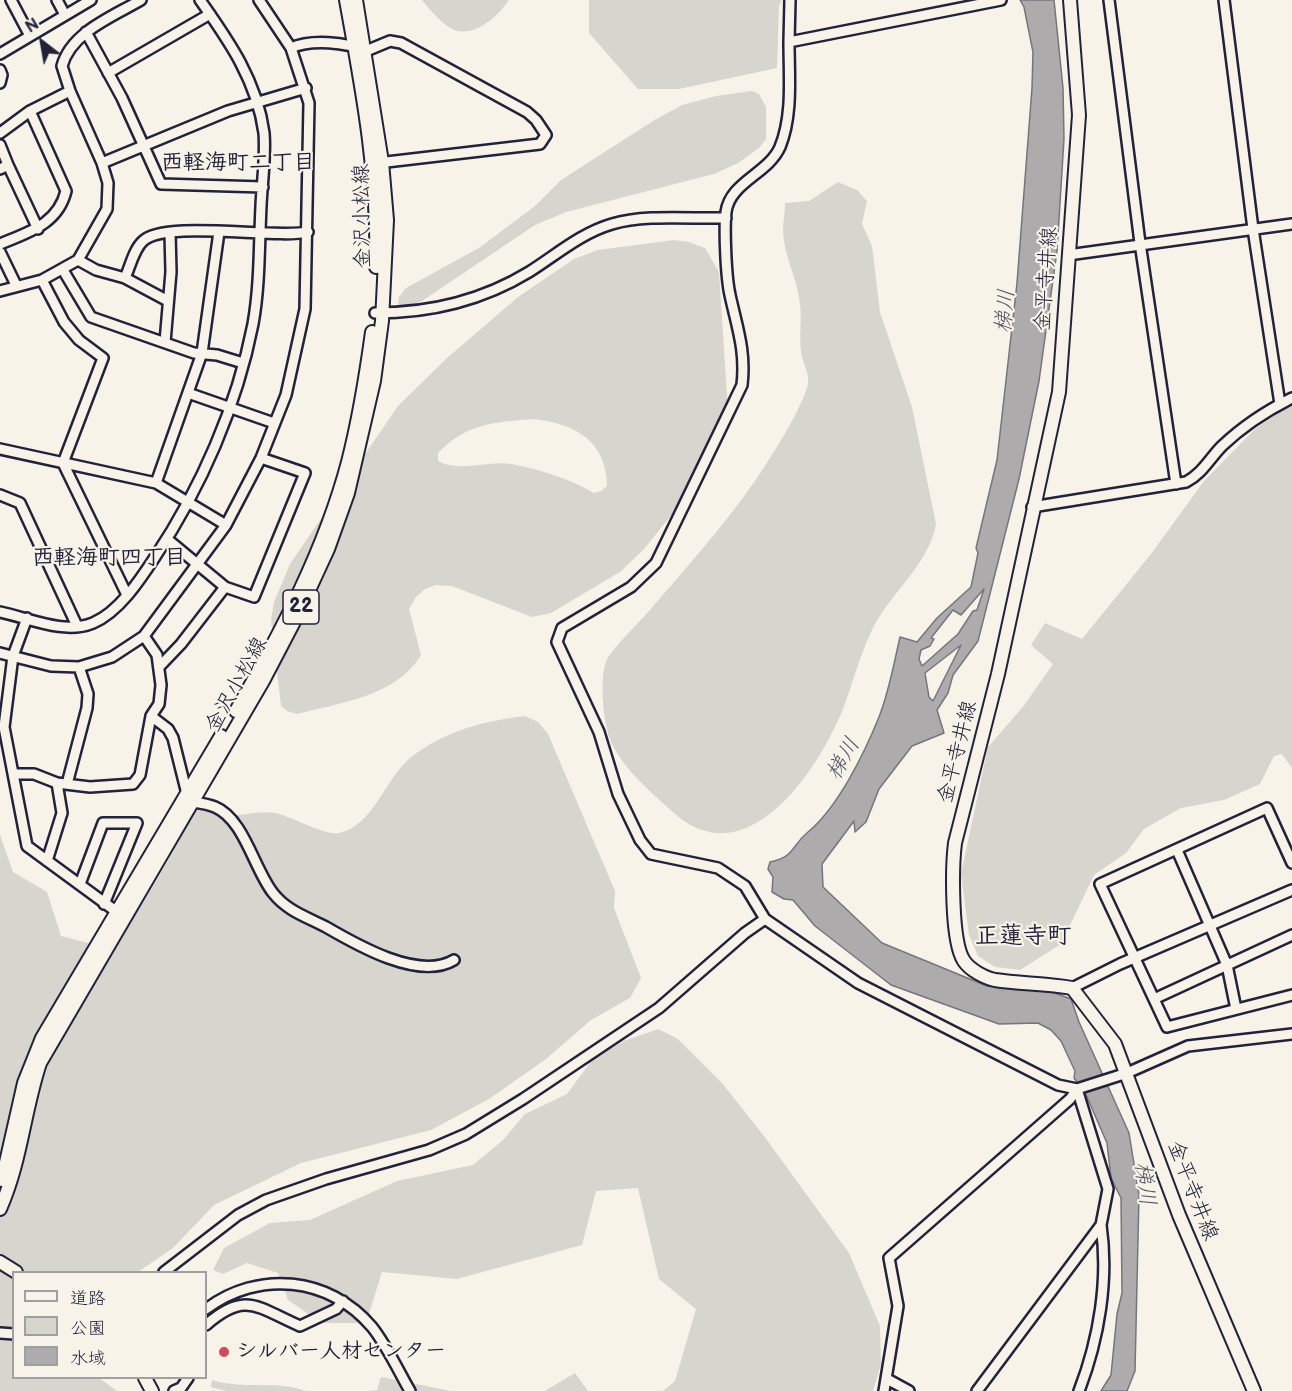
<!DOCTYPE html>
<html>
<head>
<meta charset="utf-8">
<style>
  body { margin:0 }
  #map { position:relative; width:1292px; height:1391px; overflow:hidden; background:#f7f3e8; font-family:"Balsamiq Sans","Klee One",sans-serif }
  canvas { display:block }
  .legend { position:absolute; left:12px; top:1271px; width:195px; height:108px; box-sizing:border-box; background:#f7f3e8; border:2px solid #a29fa3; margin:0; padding:8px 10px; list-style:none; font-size:18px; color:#22223b }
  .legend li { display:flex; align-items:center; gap:12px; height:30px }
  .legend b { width:30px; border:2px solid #a29fa3 }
  .north { position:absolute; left:12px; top:12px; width:60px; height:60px; -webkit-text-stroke:4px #f7f3e8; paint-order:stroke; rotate:329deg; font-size:16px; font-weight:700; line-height:24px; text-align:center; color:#22223b }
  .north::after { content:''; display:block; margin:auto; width:21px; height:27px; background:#22223b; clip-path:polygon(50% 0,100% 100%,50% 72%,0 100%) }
</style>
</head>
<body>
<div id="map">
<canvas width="1292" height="1391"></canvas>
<ul class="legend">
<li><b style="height:8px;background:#f7f3e8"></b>道路</li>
<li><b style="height:16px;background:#d8d5cf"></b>公園</li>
<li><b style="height:16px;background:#aeabad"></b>水域</li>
</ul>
<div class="north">N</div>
</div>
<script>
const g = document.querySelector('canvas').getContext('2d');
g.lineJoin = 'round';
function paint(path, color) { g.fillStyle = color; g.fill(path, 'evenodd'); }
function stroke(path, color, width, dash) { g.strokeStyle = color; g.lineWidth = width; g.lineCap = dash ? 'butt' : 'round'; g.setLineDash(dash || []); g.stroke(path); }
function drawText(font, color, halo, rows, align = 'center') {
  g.font = font + ' "Balsamiq Sans","Klee One",sans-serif'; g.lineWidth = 4.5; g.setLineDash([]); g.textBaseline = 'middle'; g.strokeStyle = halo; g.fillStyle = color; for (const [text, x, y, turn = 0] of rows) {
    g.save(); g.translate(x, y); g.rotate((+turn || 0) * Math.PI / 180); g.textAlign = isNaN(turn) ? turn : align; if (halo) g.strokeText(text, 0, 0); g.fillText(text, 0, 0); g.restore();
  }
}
paint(new Path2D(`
  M422,0H509C499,15 478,35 458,31C445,28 430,10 422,0Z
  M589,0H782L779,6L777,68L679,89H638L589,33Z
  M752,91L759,94L766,107V139L759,148L738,163L714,174L566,212L535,225L422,301L401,309L398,304L399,297L406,288L479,248L535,206L561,180L653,121L682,105L716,96Z
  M838,182L857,190L867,201L862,224L872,246L880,312L912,407L936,524C928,567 889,593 871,632C856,663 850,698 834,729C806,786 741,873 674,813C651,792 622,769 610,739C603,723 599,675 607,659C616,644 637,625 649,611C685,569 723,527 755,481C770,459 802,409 808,384C810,374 802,362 801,351C799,336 802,320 800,305C798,280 784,256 783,232C783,222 785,212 785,203L809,201Z
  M674,240L689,242L705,248L719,272L728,411L719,443L681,503L644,549L620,572L551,613L532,617L452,586L436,585L425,589L416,597L409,609L421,655C397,696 340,703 297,714L287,711L281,706L271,620L274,602L290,564L398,406L447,358L518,297L574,259L598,250ZM534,419C574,424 606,439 607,486L601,491L594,493C570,479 540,469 511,464C488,460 460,473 438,461V453C467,423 495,422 534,419Z
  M1292,403V768L1282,754L1274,756L1260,784L1224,800L1181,808L1144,829L1126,853L1094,875L1061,944L1020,970L995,967L978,956L969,935L961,874L988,747L1022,708L1053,664L1031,645L1045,623L1082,639L1151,554L1204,481L1255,429Z
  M525,716L538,722L548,734L615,891L614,908L641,978L630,998L591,1020L546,1059L489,1099L431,1130L301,1163L214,1205L173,1248L138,1272H14V1378H99L117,1391H0V835L13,872L47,892L61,936L88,943L111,956L168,861L197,807C210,809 225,815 238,815C252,814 265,810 279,814C294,818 326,836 339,833C373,826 385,779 410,758C444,731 484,721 525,716Z
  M658,1029L678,1039L722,1083L764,1136L849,1253L880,1326L881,1364L873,1391H663L675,1381L696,1309L659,1279L638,1188L596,1191L582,1245L457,1279L382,1272L366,1323H321L288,1300L278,1273L247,1263L223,1274L213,1270L224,1248L270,1223L310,1220L397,1181L473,1165L503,1140L525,1114L567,1094L592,1060L624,1041Z
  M575,1373L588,1391H545Z
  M381,1377L451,1391H369L377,1390Z
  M212,1380C245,1390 276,1380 306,1391H227L211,1387Z`), '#d8d5cf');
const water = new Path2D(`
  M1020,0H1054L1063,88L1064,139L1057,251L1039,381L1019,479L978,641L953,675L948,693L937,710L944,733L912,746L879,789L866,822L855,832L854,821L822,864L823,887L882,943L987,986L1052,992L1071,999L1079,1022L1129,1133L1139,1195L1135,1371L1127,1391H1101L1111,1375L1117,1314L1122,1293L1121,1198L1111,1178L1107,1143L1087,1097L1074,1078L1075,1071L1061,1041L1051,1030L1038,1023L999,1024L891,985L815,926L793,900L784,899L772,892L773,877L768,869L770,862C796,856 790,847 808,832C838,807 864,754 879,717C889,692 894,663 900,637L917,642L937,618L971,587L978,553L976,548L997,460L1017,283L1032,88L1033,52L1024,7ZM984,589L977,610L973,611L958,634L922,666L919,659L921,650L930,646L934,639L931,638L953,610L961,615ZM961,645L933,701L929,697L925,673Z`);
paint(water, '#aeabad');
stroke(water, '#76747f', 1.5);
const minor = new Path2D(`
  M11,0L30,36
  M57,0L65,15
  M1109,0L1140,243L1176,484
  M1224,0L1253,229L1280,404
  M86,32L122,98L161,184L263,187
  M789,42L790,0
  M291,48C311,39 346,42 366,51L390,41L401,43L527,112L536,120L546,135L540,144L378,163
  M0,54L91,0
  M0,70L2,75L0,83
  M108,73L210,14
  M0,133L30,111L70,91
  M0,145L8,165L0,169
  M102,163L228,111L306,88
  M8,165L38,229
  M0,244C29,232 58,224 66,191L30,111
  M0,252L16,285
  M1068,255L1292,224
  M78,260L96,270L125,278C130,267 134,249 143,241C165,220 275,239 308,232
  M63,270L91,317L194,353L217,355L243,363
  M125,278L168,301
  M42,280L64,322L79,340L103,358L63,463L127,595
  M0,291L42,280L78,260L107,209L108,183L102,163L70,91L62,66C71,32 114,16 141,0
  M375,313C429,313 483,300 529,272C556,255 581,233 612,224C645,214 691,219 726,218
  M165,342L171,272L170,233
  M188,393L274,423
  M0,449L156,483L226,525
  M156,483L202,353L219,232
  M0,495L20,503L77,626
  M1032,507L1186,482C1202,474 1210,458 1222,446C1242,427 1268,410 1292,398
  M167,539L225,587L254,597L305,473L261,458
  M0,612C29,618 64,635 93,623C119,612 140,580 155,557C201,488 237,406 253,324C260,285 259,246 261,206C262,182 266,157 264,133C257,81 229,41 200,0
  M27,618L13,656L4,727L27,846L117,912
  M0,653L51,666L79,667L112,657L144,636L226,525L261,458L286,395L305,309L309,103L291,48L259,0
  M160,666L181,644L225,587
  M151,716L168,729L173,738L187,794
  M13,774H34L57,783L90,787L133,784L140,775L151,716L159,704L161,685L157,655L144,636
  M67,784L87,708L88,694L79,667
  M193,802C200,803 208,804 215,807C244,819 254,869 273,893C287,911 307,917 326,927C357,945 419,981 454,960
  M1177,850L1227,965L1236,1009
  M47,861L62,813L57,783
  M1292,863L1267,808L1100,884L1167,1027L1292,995
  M80,884L103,823H137L104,904
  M765,919L745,886L718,868L651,854L640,840L618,794L599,732L557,642L562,628L631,587L656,563L742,385C746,351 737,327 730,295C726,277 724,230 726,212C730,182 768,174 780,147C793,115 789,77 789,42L1001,0
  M1072,988L1120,964L1292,890
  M1154,999L1292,935
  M164,1272L238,1215L266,1200L326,1179L429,1150L466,1134L523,1099L659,1008L745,933L765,919L858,983L1058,1085L1077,1089L1108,1189L1101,1225L977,1391
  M206,1309C258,1270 329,1276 372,1327C387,1346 398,1370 410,1391
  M206,1325C246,1290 258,1308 300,1326L336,1309L343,1301
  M0,1333L14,1334
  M887,1379L909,1391
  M174,1391L181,1388L188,1378
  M884,1391L898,1306L889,1258L1070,1099L1077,1089L1127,1073L1188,1046L1292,1034
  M1079,1391C1099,1339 1109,1280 1101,1225`);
const major = new Path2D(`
  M346,0C362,88 379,177 376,267
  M1070,0L1079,115L1059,392L998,674L955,843C952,867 951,942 964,961C970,970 985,978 995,980C1020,984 1047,983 1072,988L1115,1044L1179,1215L1254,1391
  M236,711C281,633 325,549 348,462C359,419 366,376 372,332
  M2,1180L24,1083L42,1038L221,736
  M0,1209C21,1162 24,1111 40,1063L263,681L298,614L328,549L348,493L374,381L382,321L387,220L382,162L356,0
  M0,1262L16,1272
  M145,1378L152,1391`);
stroke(minor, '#22223b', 14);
stroke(major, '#22223b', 16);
stroke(minor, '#f7f3e8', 9);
stroke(major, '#f7f3e8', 12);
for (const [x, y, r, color] of [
  [224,1352,6,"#d1495b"]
]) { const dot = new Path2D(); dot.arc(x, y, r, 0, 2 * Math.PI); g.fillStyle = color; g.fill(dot); stroke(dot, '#f7f3e8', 2); }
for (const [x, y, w] of [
  [301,607,36]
]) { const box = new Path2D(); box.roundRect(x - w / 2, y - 17, w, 34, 4.5); g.fillStyle = '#f7f3e8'; g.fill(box); stroke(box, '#22223b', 1.5); }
drawText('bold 20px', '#22223b', null, [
  ["22",301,607]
]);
drawText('21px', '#22223b', '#f7f3e8', [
  ["金沢小松線",363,216,-91],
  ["金平寺井線",1047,279,-86],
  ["金沢小松線",237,685,-61],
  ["金平寺井線",958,752,-76],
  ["金平寺井線",1192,1191,69]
]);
drawText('bold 21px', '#22223b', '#f7f3e8', [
  ["シルバー人材センター",236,1352]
], 'left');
drawText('bold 22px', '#22223b', '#f7f3e8', [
  ["西軽海町二丁目",238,163],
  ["西軽海町四丁目",109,558]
]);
drawText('italic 22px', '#535263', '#f7f3e8', [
  ["梯川",1006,311,-85],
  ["梯川",844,759,-60],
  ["梯川",1144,1184,82]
]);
drawText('bold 24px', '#22223b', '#f7f3e8', [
  ["正蓮寺町",1023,937]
]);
</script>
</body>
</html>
